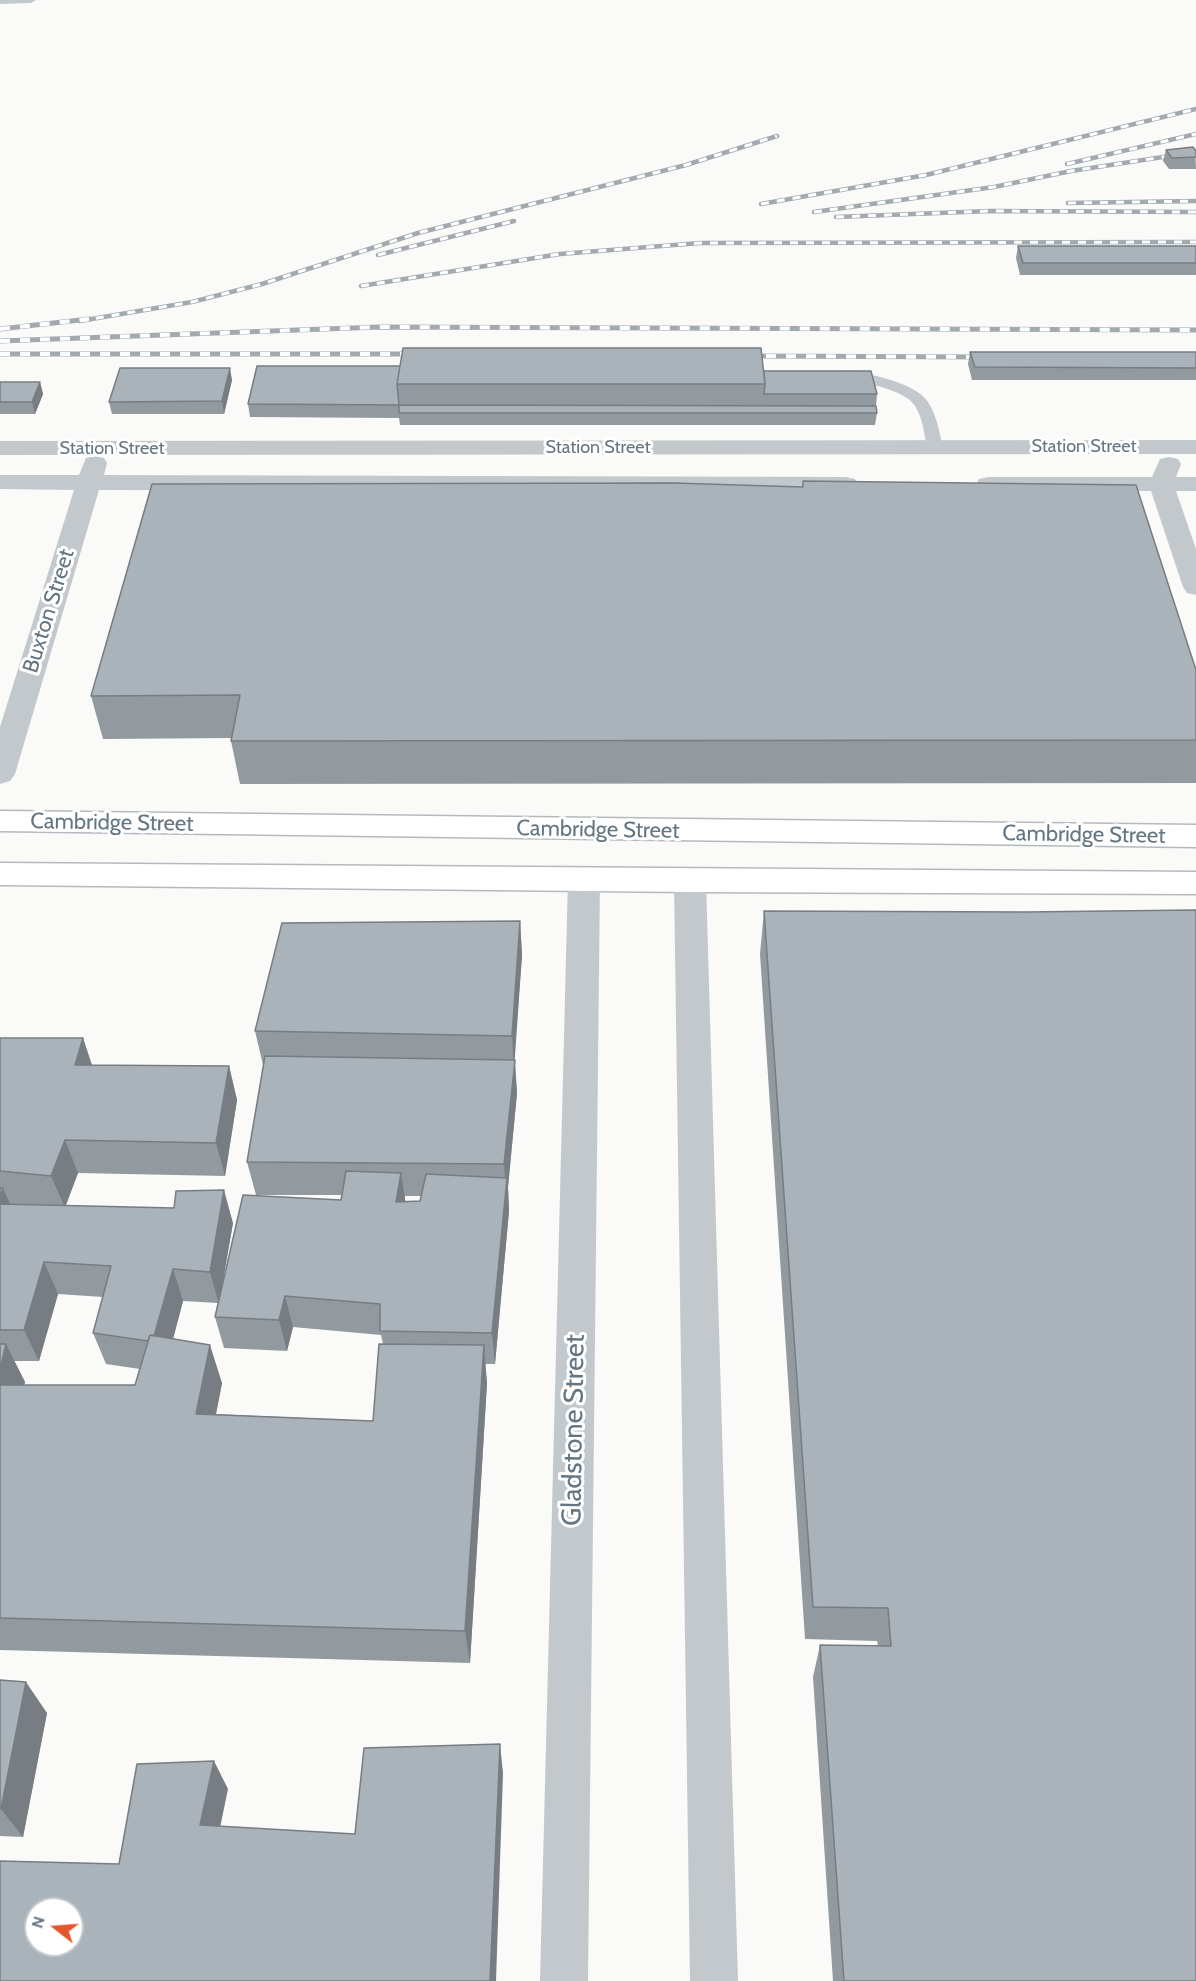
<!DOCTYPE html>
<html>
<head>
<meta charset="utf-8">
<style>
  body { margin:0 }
  #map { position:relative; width:1196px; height:1981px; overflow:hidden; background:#fafaf8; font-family:Cabin,sans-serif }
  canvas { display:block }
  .north { position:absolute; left:24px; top:1897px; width:60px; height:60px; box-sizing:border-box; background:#fff; border:2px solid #c1c8cd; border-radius:50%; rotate:287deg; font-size:16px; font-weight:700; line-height:24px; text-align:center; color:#657683 }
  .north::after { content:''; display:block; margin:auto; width:21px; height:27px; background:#e4572e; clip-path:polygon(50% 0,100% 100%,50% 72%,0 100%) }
</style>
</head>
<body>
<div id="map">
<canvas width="1196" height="1981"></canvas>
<div class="north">N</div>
</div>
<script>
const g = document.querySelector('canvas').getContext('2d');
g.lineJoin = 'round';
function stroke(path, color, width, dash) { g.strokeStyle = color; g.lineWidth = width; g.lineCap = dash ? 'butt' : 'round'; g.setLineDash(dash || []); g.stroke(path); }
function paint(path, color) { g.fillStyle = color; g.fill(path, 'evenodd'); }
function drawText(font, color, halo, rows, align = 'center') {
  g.font = font + ' Cabin,sans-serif'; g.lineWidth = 6; g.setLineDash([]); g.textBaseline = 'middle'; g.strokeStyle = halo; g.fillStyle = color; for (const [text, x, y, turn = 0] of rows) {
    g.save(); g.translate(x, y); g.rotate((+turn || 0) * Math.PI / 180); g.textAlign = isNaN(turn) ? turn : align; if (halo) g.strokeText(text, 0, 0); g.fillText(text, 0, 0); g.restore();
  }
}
const secondary = new Path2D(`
  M0,811L1196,825V847L0,831Z
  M0,863L1196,872V894L690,892L0,885Z`);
stroke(secondary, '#b3babf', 3);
paint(new Path2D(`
  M0,0H36L31,3L0,4Z
  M846,370C869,374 915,382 928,402C937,415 939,432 943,447L940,450L935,452L927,447C924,434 923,418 915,406C905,389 860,382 841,377L839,374L841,371Z`), '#c3c8cc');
paint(new Path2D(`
  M1196,440V454L0,455V441Z
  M95,456L104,458L107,463L104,475L846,477L855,479L858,484L855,489L846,491L99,490L15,774L10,781L0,784V727L74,490L0,489V475H79L86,458Z
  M1169,457L1178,459L1181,464L1176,477H1196V491H1176L1196,549V595L1187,593L1183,587L1151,491H988L979,489L976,484L979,479L988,477H1152L1160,459Z
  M584,868L595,871L600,879L588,1981H540L568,879L573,871Z
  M690,870L701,873L706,881L738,1981H690L674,881L679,873Z`), '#c3c8cc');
paint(secondary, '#fff');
const railFar1 = new Path2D(`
  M1067,164L1196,134
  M1068,203L1196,201
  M761,204L926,175L1196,109
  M814,212L994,187L1071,171L1196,152
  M836,217L990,211L1196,212
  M378,255L514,221
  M361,286L560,254L700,243L1196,242
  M80,321L192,302L262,284L418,233L686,165L777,136`);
const rail = new Path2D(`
  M0,329L89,319
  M0,341L379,327L1196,330
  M0,354H419
  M746,356L986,357`);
stroke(railFar1, '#a2aab0', 4.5);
stroke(rail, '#a2aab0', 5);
stroke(railFar1, '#fff', 3, [8]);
stroke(rail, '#fff', 4, [10]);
paint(new Path2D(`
  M1195,146L1196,169H1169L1163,161L1166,150L1195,149Z
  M1018,246H1196V275H1020L1016,258Z
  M970,352H1196V380H972L968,364Z
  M257,366L764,371L877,394L876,406L877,413L875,425H400L399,418L250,417L248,404Z
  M232,380L224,414H112L109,402Z
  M0,382H40L43,394L35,414H0Z
  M803,481L1196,670V783L240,784L231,741L232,738L103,739L91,696L802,487Z
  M764,911L1024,912L1196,1981H833L813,1677L820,1645L878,1646L877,1641L805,1639L760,954Z
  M520,921L522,955L514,1060L517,1093L508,1187L509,1211L495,1364H485L487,1383L470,1663L0,1650V1038H83L92,1065L229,1066L237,1100L225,1176L78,1173L65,1206L233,1223L223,1279L341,1200L342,1195H256L247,1162L264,1065H263L255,1031ZM405,1196H421L420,1201H405ZM58,1294L103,1297L93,1333L106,1364L140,1369L135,1385H24L25,1382L14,1361H39ZM183,1301L218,1303L215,1317L224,1348L287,1351L293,1327L381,1335L383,1344L373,1421L216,1414L222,1383L173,1339Z
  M0,1680L47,1713L23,1837L0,1836Z`), '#929a9f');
paint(new Path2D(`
  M230,368L232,380L224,414L222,401Z
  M40,382L43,394L35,414L32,402Z
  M520,921L522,955L514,1070L512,1036Z
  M83,1038L94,1072L75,1065Z
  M515,1060L517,1093L508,1187L509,1211L495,1364L492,1333L506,1188L504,1164Z
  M229,1066L237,1100L225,1176L216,1143Z
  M65,1140L78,1173L65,1208L51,1176Z
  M401,1173L406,1205L396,1202Z
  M3,1188L17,1220L0,1208V1198Z
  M224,1190L233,1223L219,1304L210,1272Z
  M44,1262L58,1294L39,1361L24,1330Z
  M173,1269L183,1301L164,1373L153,1342Z
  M285,1296L293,1327L287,1351L279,1320Z
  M6,1344L25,1382L15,1422L0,1392V1369Z
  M210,1345L222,1383L209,1450L196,1414Z
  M484,1345L487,1383L470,1663L465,1631Z
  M26,1682L47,1713L23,1837L1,1809Z
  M500,1744L503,1773L496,1981H490Z
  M214,1761L228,1789L215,1852L200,1825Z`), '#777d82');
const building = new Path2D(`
  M1193,147L1196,151V157L1172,158L1166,150Z
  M1018,246H1196V263H1023Z
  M403,348H761L765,384H397Z
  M970,352H1196V368L975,367Z
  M257,366H400L397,384L399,405L248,404Z
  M120,368H230L222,401L109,402Z
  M764,371H871L877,394H764L765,384Z
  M0,382H40L32,402H0Z
  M399,405L876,406L877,413H399Z
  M803,481L1136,485L1196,670V740L231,741L240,695L91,696L152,484L674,483L803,487Z
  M1196,910V1981H844L820,1645L891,1646L888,1608L813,1607L764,911L1024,912Z
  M520,921L512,1036L255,1031L282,923Z
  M0,1038H83L75,1065L229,1066L216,1143L65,1140L51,1176L0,1171Z
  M265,1056L515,1060L504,1164L247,1162Z
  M346,1171L401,1173L396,1202L420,1201L426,1174L507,1178L492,1333L380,1331V1304L285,1296L279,1320L215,1317L243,1195L341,1200Z
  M0,1188H3L0,1198Z
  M224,1190L210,1272L173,1269L154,1336L150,1335L148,1341L93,1333L111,1266L44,1262L24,1330H0V1204L174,1208L176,1191Z
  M150,1335L210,1345L196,1414L373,1421L379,1344L484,1345L465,1631L0,1618V1385H135Z
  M0,1344H6L0,1369Z
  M0,1680L26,1682L1,1809H0Z
  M500,1744L490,1981H0V1861L119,1864L137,1764L214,1761L200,1825L355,1834L364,1748ZM36,1909H72V1945H36Z`);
paint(building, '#aab3b9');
stroke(building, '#777d82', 1.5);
drawText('18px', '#657683', '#fff', [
  ["Station Street",1084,447],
  ["Station Street",598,448],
  ["Station Street",112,449]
]);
drawText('22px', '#657683', '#fff', [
  ["Buxton Street",49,611,-73],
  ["Cambridge Street",112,823,1],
  ["Cambridge Street",598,830,1],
  ["Cambridge Street",1084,835,1]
]);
drawText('27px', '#657683', '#fff', [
  ["Gladstone Street",574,1430,-89]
]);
</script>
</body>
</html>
